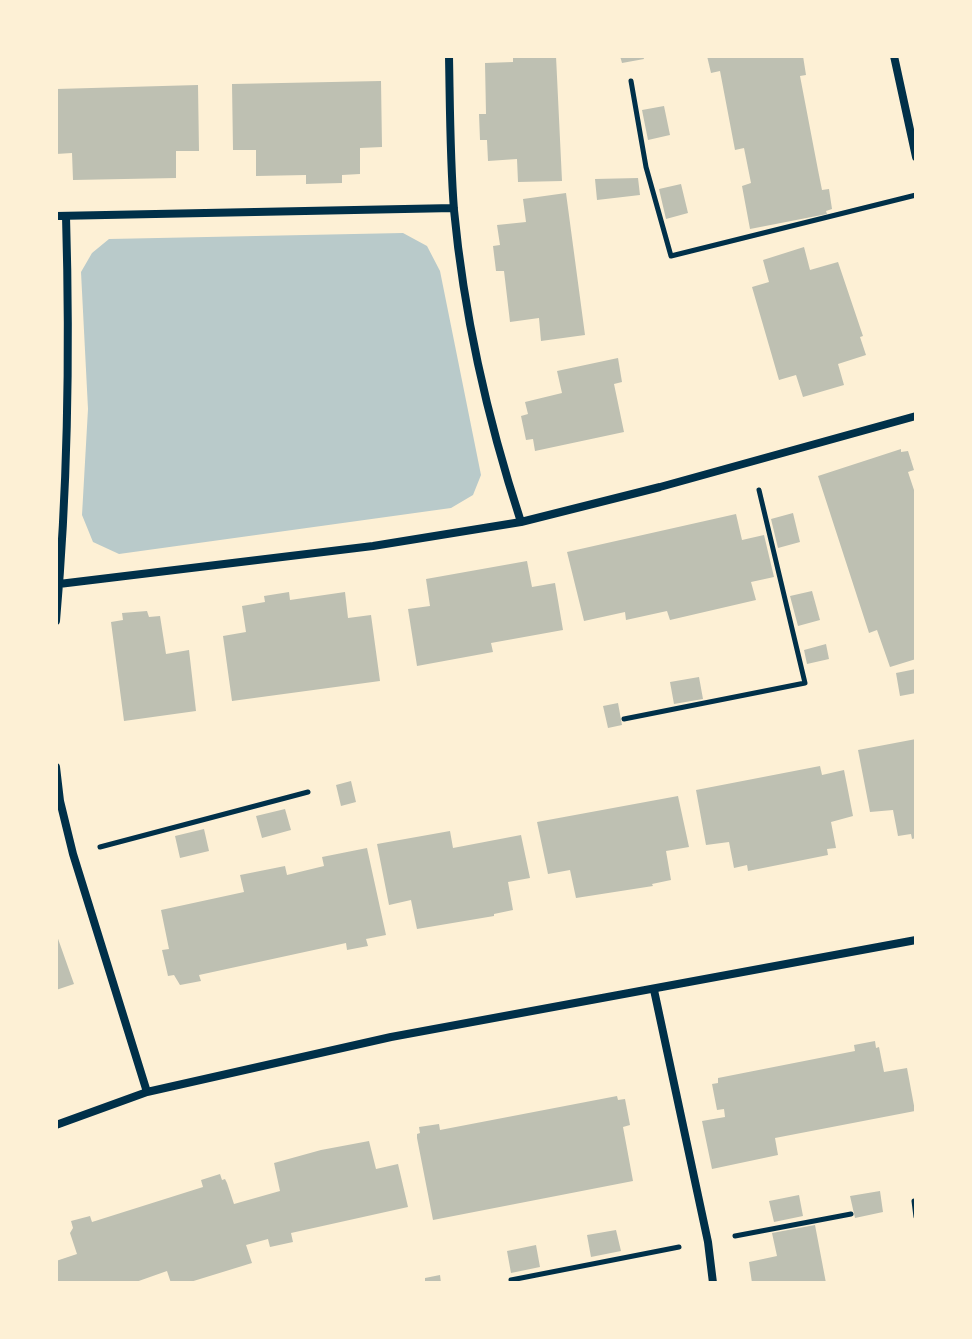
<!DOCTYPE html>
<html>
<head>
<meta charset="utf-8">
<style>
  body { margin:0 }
  #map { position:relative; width:972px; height:1339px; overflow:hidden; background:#fdf0d5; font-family:"Nunito Sans",sans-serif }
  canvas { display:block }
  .frame { position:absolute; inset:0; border:58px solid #fdf0d5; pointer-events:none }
</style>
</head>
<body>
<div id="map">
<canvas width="972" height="1339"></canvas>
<div class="frame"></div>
</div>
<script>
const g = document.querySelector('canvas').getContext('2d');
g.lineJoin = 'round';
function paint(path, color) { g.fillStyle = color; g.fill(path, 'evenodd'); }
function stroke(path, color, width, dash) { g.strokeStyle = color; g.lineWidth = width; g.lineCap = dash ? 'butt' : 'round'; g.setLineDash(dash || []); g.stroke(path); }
paint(new Path2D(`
  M403,233L427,246L440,271L481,475L473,495L451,508L119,554L93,542L82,515L88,409L81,272L92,253L109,239Z`), '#b9caca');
paint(new Path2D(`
  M513,56H556L562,181L518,182L517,159L488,161L487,140H480L479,114H486L485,63L513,62Z
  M620,56H643L644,59L622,63Z
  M707,56H803L806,75L800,76L818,170L822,190L829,189L832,209L826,211L827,214L750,229L742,186L751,183L744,148L735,150L720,71L711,73Z
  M381,81L382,147L360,148V174L342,175V183L306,184V175L256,176V150H233L232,84Z
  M198,85L199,151H176V178L73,180L72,153L56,154V89Z
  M664,106L670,135L648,140L642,110Z
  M638,178L640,195L597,200L595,179Z
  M681,184L688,213L666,219L659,189Z
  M566,193L585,335L541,341L539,318L510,322L504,271H496L493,246L500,245L497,225L526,222L523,199Z
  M804,247L810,270L838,262L863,336L860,337L866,355L838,364L844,385L803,397L796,375L779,380L752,287L769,282L763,260Z
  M618,358L622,382L614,384L624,432L535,451L533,439L526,440L521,416L528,414L525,402L562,393L557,371Z
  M901,449V452L908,451L914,470L908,472L916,496V659L890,667L877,630L869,633L818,476Z
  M793,513L800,542L778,548L771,519Z
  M736,514L742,540L764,535L774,577L751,582L756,600L670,620L667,611L626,620L625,612L584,621L567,552Z
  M527,561L532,587L555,583L563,630L491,643L493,652L417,666L408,609L430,606L426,579Z
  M812,591L820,620L798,626L790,596Z
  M289,592L290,600L345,592L348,618L371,615L380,681L232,701L223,636L246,632L242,606L265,602L264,596Z
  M147,611L149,617L160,616L166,654L189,650L196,711L124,721L111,622L123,620L122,613Z
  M826,644L829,659L807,664L804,650Z
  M916,669V693L900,696L896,673Z
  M699,677L703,699L674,704L670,682Z
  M618,703L622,725L608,728L603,706Z
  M916,739V838L912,839L911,834L898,836L893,810L870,812L858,750Z
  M820,766L822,775L844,770L853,816L831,822L836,848L827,849L828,855L748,871L747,865L734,868L729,842L706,845L696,790Z
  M351,781L356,802L341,806L336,785Z
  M678,796L689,847L666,851L671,880L652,884L653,886L576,898L570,870L548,874L537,822Z
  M285,809L291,830L262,838L256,816Z
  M204,829L209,851L180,858L175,836Z
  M450,831L453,848L521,835L530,878L508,882L513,910L494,914V916L417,929L411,900L389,905L377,844Z
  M367,848L386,935L366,939L368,946L347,950L346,943L199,975L201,981L180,985L174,975L168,976L162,950L169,949L161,910L244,892L240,875L285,866L287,875L324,866L322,857Z
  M56,933L74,984L56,990Z
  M875,1041L876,1048L879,1047L884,1072L907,1068L915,1111L775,1138L778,1155L712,1169L702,1121L725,1117L724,1109L717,1110L712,1084L718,1083V1078L855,1051L854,1045Z
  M617,1096L618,1100L625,1099L630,1125L623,1127L633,1181L433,1220L417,1138V1134L420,1133L419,1127L439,1124L440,1130Z
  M369,1141L376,1169L398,1164L408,1207L291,1233L293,1242L270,1247L268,1239L246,1245L252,1263L187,1283H171L167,1271L133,1283H56V1261L77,1254L70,1233L73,1228L71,1221L90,1216L92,1222L203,1187L201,1180L220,1174L222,1180L225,1179L227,1183L234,1204L280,1191L274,1163L321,1150Z
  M880,1191L883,1212L855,1218L850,1196Z
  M799,1195L803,1216L774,1222L769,1201Z
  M815,1225L826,1283H752L749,1262L777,1256L772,1233Z
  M616,1230L621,1251L591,1257L587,1235Z
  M536,1245L540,1267L511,1273L507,1251Z
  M440,1275L441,1283H425V1278Z`), '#bec0b2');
stroke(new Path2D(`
  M631,81L646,167L671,256L916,195
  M624,719L805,683L759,490
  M100,847L308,792
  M916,1201H914L916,1217
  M735,1236L851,1214
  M511,1280L679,1247`), '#003049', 5);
stroke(new Path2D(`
  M449,56C450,107 450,159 454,210C464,316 488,421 521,522
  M894,56L916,157
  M56,216L454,208
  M59,584L373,546L521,522L660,487L916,416
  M56,621C68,486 70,351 66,216
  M56,767L60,801L73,854L147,1092
  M654,990L708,1242L713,1283
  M56,1125L147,1092L391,1037L916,940`), '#003049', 8);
</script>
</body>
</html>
